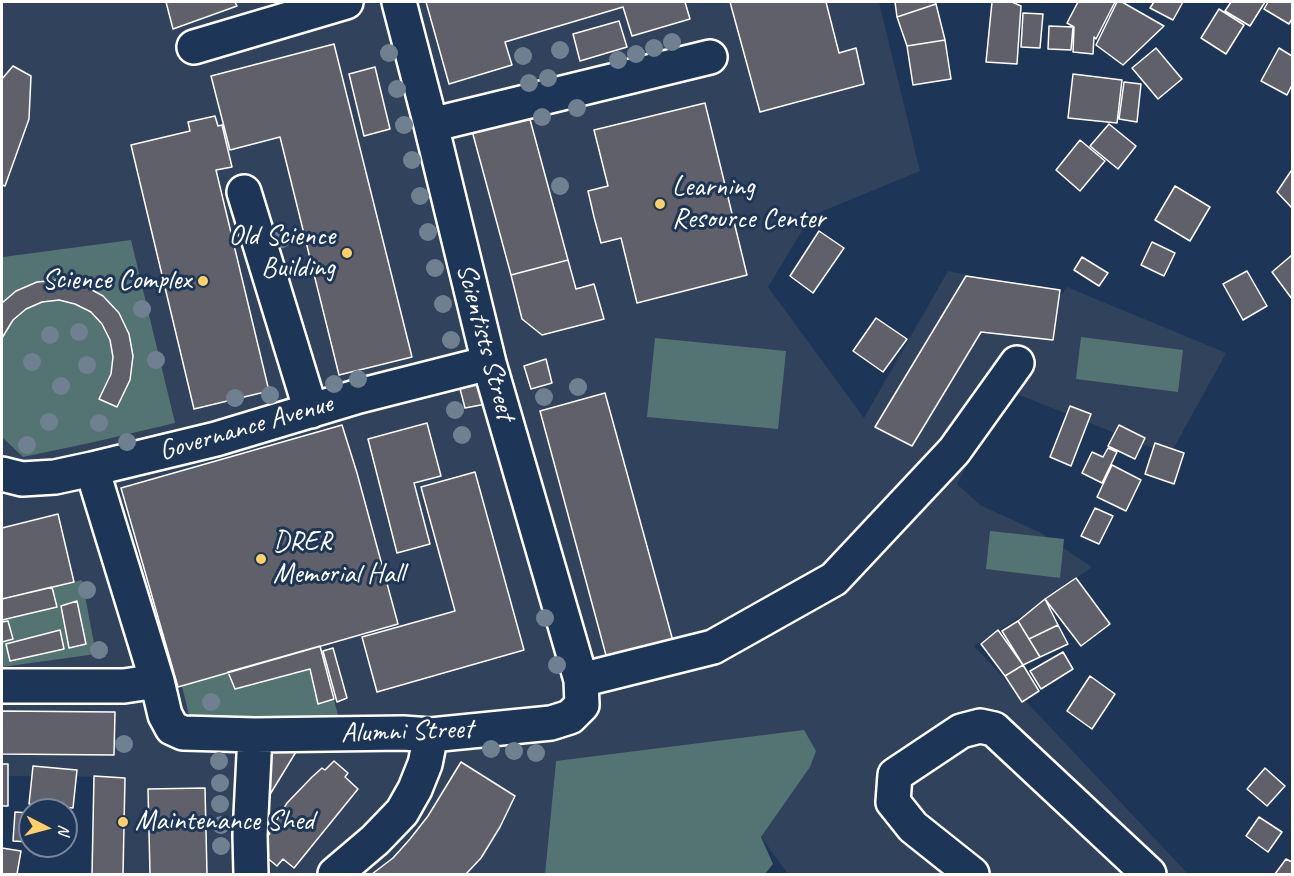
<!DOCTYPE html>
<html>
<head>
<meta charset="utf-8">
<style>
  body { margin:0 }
  #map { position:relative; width:1294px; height:876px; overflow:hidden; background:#1d3557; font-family:Caveat,sans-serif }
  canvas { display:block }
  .frame { position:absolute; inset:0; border:3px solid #fff; pointer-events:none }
  .north { position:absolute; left:18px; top:798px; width:60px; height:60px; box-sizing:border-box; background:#1d3557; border:2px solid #77869a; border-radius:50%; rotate:96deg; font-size:16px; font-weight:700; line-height:24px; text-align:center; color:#fff }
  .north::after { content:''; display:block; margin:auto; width:21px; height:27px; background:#ffd166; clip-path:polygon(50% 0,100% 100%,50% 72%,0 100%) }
</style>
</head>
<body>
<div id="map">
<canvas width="1294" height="876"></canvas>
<div class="frame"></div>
<div class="north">N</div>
</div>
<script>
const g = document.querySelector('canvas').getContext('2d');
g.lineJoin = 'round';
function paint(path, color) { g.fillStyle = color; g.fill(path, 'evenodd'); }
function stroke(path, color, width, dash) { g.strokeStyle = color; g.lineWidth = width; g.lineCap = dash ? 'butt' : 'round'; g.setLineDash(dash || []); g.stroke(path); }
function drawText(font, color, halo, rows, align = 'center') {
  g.font = font + ' Caveat,sans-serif'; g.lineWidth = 6; g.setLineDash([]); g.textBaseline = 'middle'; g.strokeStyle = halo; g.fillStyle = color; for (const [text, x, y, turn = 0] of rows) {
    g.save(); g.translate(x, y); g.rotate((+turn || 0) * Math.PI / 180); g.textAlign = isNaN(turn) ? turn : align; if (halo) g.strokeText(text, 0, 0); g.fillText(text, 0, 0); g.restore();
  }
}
paint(new Path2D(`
  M2,2H879L920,171L811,216L768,287L864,418L948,271L1062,294L1067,287L1226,353L1170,455L1007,390L957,484L980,505L1041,533L1092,567L1028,612L974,646L1188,874H788L761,837L810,767L556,761L545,874H109L111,777L2,776Z`), '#31425d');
paint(new Path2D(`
  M131,240L175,423L94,442L23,457L2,437V259L3,257Z
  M1081,337L1183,350L1178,392L1076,379Z
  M655,338L786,351L778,429L647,417Z
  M990,531L1064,539L1060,578L986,569Z
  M82,580L96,654L2,667V599Z
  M320,646L341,727L191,723L182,686Z
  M804,730L816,751L810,767L761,837L773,864L765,874H545L556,761Z`), '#547473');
const building = new Path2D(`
  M166,2H235L237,6L173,29Z
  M426,2H685L690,19L632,36L623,7L505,42L512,65L449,84Z
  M730,2H826L839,53L856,48L864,84L760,112Z
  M895,2H936V4L897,17Z
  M992,2H1012L1021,6L1017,64L986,62Z
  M1078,2H1115L1096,39L1094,37L1093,54L1073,52L1074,27L1067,23Z
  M1117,2H1122L1164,26L1123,65L1096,45Z
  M1154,2H1183L1173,20L1150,8Z
  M1231,2H1265L1250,26L1225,11Z
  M1268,2H1292V19L1289,24L1264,9Z
  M936,4L945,40L907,46L897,17Z
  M1219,9L1244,25L1226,54L1201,38Z
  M1023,13L1043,14L1040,48L1021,47Z
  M619,21L627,47L580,61L573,34Z
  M1049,26L1073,27L1071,50L1048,49Z
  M945,40L951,79L913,85L907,46Z
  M334,44L412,357L339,375L280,137L230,150L211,76Z
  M1156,48L1182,79L1158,99L1132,68Z
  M1279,48L1292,56V85L1287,95L1261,81Z
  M13,66L31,76L29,119L5,186L2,185V79Z
  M375,67L390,129L364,136L349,74Z
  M1073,74L1122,80L1117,123L1068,118Z
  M1124,82L1141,84L1137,122L1119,119Z
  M705,103L747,275L637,303L621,238L601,243L594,217L588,191L608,186L594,130Z
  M528,112L568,260L511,275L471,127Z
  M215,116L218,126L222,125L232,167L216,170L269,391L194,409L131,145L190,131L188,122Z
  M1109,124L1136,146L1118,169L1090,146Z
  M1080,140L1105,161L1080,191L1056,170Z
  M1291,171L1292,172V208L1277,192Z
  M1175,186L1210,207L1190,241L1155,220Z
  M819,231L844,248L813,293L790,276Z
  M1152,242L1175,253L1164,276L1141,265Z
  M1292,255V299L1272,272Z
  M1082,257L1108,273L1099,286L1074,270Z
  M568,260L576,289L594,284L604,319L542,335L522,319L511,275Z
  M1247,271L1267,306L1243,320L1223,284Z
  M966,276L1060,290L1053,340L981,332L912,446L875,427Z
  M60,280L83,285L103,296L119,313L129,334L133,356L130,380L117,407L99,399L111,374L113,357L110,340L102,324L91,312L75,304L59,300L42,302L26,309L13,320L2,338V303L16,291L37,282Z
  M876,318L907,339L883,372L853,351Z
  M546,359L552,383L531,389L524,366Z
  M479,380L486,404L465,408L459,385Z
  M605,393L676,652L610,670L540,411Z
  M1070,406L1091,414L1071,466L1050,457Z
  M427,423L441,476L414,483L430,544L397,553L368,439Z
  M342,425L357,473L398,624L178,687L121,488Z
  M1119,425L1145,438L1135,459L1108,446Z
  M1155,443L1184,453L1174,484L1145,474Z
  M1108,448L1117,452L1102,483L1082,473L1092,452L1103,457Z
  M1112,465L1141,480L1126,511L1097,497Z
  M475,472L524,650L377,692L362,637L455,611L421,487Z
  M1095,508L1113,516L1099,544L1081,536Z
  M58,514L74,582L2,599V528Z
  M1076,578L1110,624L1081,646L1045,599Z
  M52,587L57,607L2,620V599Z
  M1045,599L1058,625L1029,639L1018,621Z
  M77,601L86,644L69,648L61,606Z
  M8,621L13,639L2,642V622Z
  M1018,621L1040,657L1023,665L1002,631Z
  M1058,625L1068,644L1040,657L1029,639Z
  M60,630L64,649L10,661L6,644Z
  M998,630L1023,665L1005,676L981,644Z
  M320,646L334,699L318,704L310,669L235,689L228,672Z
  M333,648L347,698L337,702L323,651Z
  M1063,652L1073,669L1041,689L1030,671Z
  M1023,665L1039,691L1022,702L1005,676Z
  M1090,676L1115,694L1092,729L1067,711Z
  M2,711L115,712L114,755L2,754Z
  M268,746L299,747L258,814Z
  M334,761L348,773L345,777L358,789L294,868L283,859L277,866L260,852L276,821L287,803L312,777L322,768L325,770Z
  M461,762L515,796L500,827L481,858L466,874H372L393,858L410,839L428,816Z
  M2,764H8V806H2Z
  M33,766L77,770L73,808L29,804Z
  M1265,768L1285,786L1267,806L1247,789Z
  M94,776L125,778L123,874H92Z
  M205,788L207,874H150L148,789Z
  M15,812L30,813V842L13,841Z
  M1259,817L1282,832L1268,852L1246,836Z
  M2,848L21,851L17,874H2Z
  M1286,859L1292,862V874H1275Z`);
paint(building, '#60606a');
stroke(building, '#fff', 1.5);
const minor = new Path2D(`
  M194,47L346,2
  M431,125L710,57
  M244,192L311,411
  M92,469L157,681L165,715L172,728L183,733L255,735L403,733L431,735L551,723L570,717L582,705L581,680L489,363L431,125L399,2
  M2,474L22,479L55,477L92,469L216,439L359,396L489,363
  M581,680L713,647L834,579L954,451L1017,363
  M2,686H124L157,681
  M251,874L250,835L255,735
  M335,874L375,840L402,812L415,789L425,764L431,735
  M972,874L913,827L893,802L895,775L961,731L980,726L994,729L1149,874`);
stroke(minor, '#fff', 38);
stroke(minor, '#1d3557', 33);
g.fillStyle = '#6f8191';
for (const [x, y] of [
  [672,42],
  [654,48],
  [560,50],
  [389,53],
  [636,54],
  [523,56],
  [618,60],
  [548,78],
  [529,83],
  [397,89],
  [577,108],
  [542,117],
  [404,125],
  [412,160],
  [560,186],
  [420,196],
  [428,232],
  [282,239],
  [435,268],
  [443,304],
  [142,309],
  [79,332],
  [50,335],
  [451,340],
  [156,360],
  [32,362],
  [87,365],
  [358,379],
  [334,384],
  [61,386],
  [578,387],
  [270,395],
  [544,397],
  [235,398],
  [455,410],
  [49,422],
  [99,423],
  [462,435],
  [127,442],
  [27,445],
  [87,590],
  [545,618],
  [99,650],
  [557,665],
  [211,702],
  [124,744],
  [491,749],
  [514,751],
  [536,753],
  [219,761],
  [220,783],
  [220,804],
  [221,825],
  [221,846]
]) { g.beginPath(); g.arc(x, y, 9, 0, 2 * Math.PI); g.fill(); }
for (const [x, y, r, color] of [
  [660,204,6,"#ffd166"],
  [347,253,6,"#ffd166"],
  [203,281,6,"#ffd166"],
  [261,559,6,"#ffd166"],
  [123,822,6,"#ffd166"]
]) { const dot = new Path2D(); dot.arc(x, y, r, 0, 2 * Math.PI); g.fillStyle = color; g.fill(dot); stroke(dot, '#1d3557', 2); }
drawText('28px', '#fff', '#1d3557', [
  ["Learning",672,188],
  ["Resource Center",672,220],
  ["Old Science",335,237,"right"],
  ["Building",335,269,"right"],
  ["Science Complex",191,281,"right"],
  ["DRER",273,543],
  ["Memorial Hall",273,575],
  ["Maintenance Shed",135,822]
], 'left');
drawText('28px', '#fff', '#1d3557', [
  ["Scientists Street",485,342,75],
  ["Governance Avenue",246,428,-16],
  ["Alumni Street",407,732,-2]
]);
</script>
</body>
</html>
